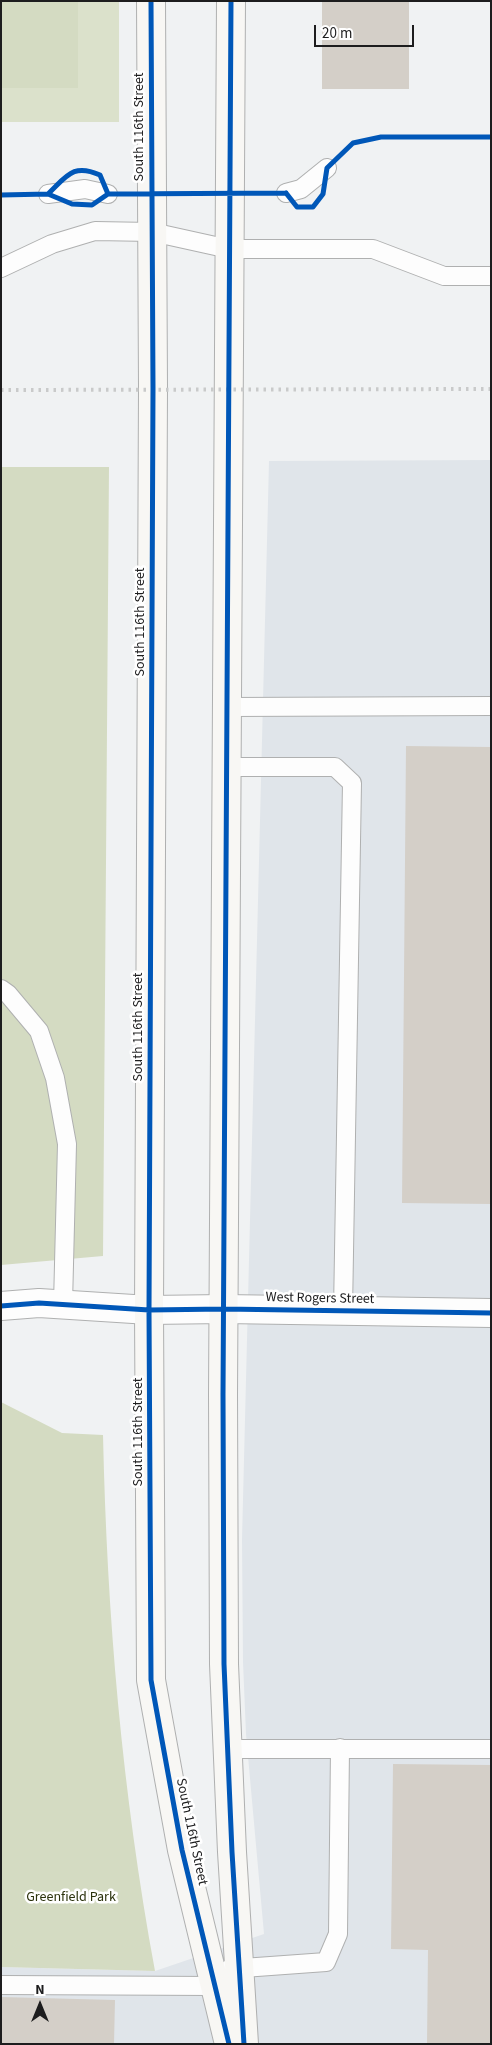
<!DOCTYPE html>
<html>
<head>
<meta charset="utf-8">
<style>
  body { margin:0 }
  #map { position:relative; width:492px; height:2045px; overflow:hidden; background:#f0f2f3; font-family:"Source Sans 3",sans-serif }
  canvas { display:block }
  .frame { position:absolute; inset:0; border:2px solid #1d1d1e; pointer-events:none }
  .north { position:absolute; left:15px; top:1980px; width:50px; height:50px; -webkit-text-stroke:4px #fff; paint-order:stroke; rotate:0deg; font-size:14px; font-weight:700; line-height:20px; text-align:center; color:#1d1d1e }
  .north::after { content:''; display:block; margin:auto; width:18px; height:22px; background:#1d1d1e; clip-path:polygon(50% 0,100% 100%,50% 72%,0 100%) }
  .scale { position:absolute; left:314px; top:25px; width:100px; height:22px; box-sizing:border-box; border:2px solid #1d1d1e; border-top:0; padding-left:6px; font-size:15px; line-height:18px; white-space:nowrap; color:#1d1d1e; -webkit-text-stroke:4px #fff; paint-order:stroke }
</style>
</head>
<body>
<div id="map">
<canvas width="492" height="2045"></canvas>
<div class="frame"></div>
<div class="north">N</div>
<div class="scale">20 m</div>
</div>
<script>
const g = document.querySelector('canvas').getContext('2d');
g.lineJoin = 'round';
function paint(path, color) { g.fillStyle = color; g.fill(path, 'evenodd'); }
function stroke(path, color, width, dash) { g.strokeStyle = color; g.lineWidth = width; g.lineCap = dash ? 'butt' : 'round'; g.setLineDash(dash || []); g.stroke(path); }
function drawText(font, color, halo, rows, align = 'center') {
  g.font = font + ' "Source Sans 3",sans-serif'; g.lineWidth = 5; g.setLineDash([]); g.textBaseline = 'middle'; g.strokeStyle = halo; g.fillStyle = color; for (const [text, x, y, turn = 0] of rows) {
    g.save(); g.translate(x, y); g.rotate((+turn || 0) * Math.PI / 180); g.textAlign = isNaN(turn) ? turn : align; if (halo) g.strokeText(text, 0, 0); g.fillText(text, 0, 0); g.restore();
  }
}
paint(new Path2D(`
  M491,460V2044H1V1967L155,1971L264,1934L246,1734L243,1662L242,1539L269,461Z`), '#e0e5ea');
paint(new Path2D(`
  M1,1H119V122H1Z`), '#dbe1cb');
paint(new Path2D(`
  M1,1H78V88H1Z
  M1,467H109L103,1256L1,1265Z
  M1,1402L62,1433L103,1435C107,1617 122,1791 155,1971L1,1967Z`), '#d4dbc2');
paint(new Path2D(`
  M322,1H409V89H322Z
  M406,746L491,747V1204L402,1203Z
  M393,1764L491,1765V2044H427L428,1950L391,1949Z
  M1,1997L115,2000L114,2044H1Z`), '#d4cfc8');
const lane = new Path2D(`
  M286,193L301,189L327,168
  M48,194L85,189L108,194
  M1,268L52,244L95,231L152,232L229,249H373L444,276H491
  M227,707L491,706
  M227,767H335L352,783L343,1311
  M1,989L8,994L39,1031L55,1078L67,1144L63,1304
  M228,1749H491
  M229,1969L326,1962L338,1934L340,1748
  M1,1985L215,1986`);
const street = new Path2D(`
  M1,1306L39,1303L149,1310L224,1309L491,1313`);
const secondary = new Path2D(`
  M151,1L153,388L149,1310L151,1680L182,1850L229,2044
  M231,1L223,1393L224,1664L232,1852L244,2044`);
stroke(lane, '#afb0b0', 20);
stroke(street, '#afb0b0', 30);
stroke(secondary, '#afb0b0', 30);
stroke(lane, '#fdfdfd', 18);
stroke(street, '#fdfdfd', 28);
stroke(secondary, '#f8f7f4', 28);
stroke(new Path2D(`
  M1,390L491,389`), '#c9caca', 4, [2.5, 5]);
stroke(new Path2D(`
  M151,1L153,388L149,1310L151,1680L182,1850L229,2044
  M231,1L223,1393L224,1664L232,1852L244,2044
  M286,193L297,207H313L323,194L327,168L353,143L381,137H491
  M48,194C67,176 73,163 100,175L108,194
  M1,195L48,194L72,204L92,205L108,194L286,193
  M1,1306L39,1303L149,1310L224,1309L491,1313`), '#0057b8', 5);
drawText('14px', '#1d1d1e', '#fff', [
  ["South 116th Street",140,127,-90],
  ["South 116th Street",141,622,-90],
  ["South 116th Street",139,1027,-90],
  ["West Rogers Street",320,1299,1],
  ["South 116th Street",139,1432,-90],
  ["South 116th Street",191,1832,78]
]);
drawText('14px', '#2b320c', '#fff', [
  ["Greenfield Park",71,1898]
]);
</script>
</body>
</html>
